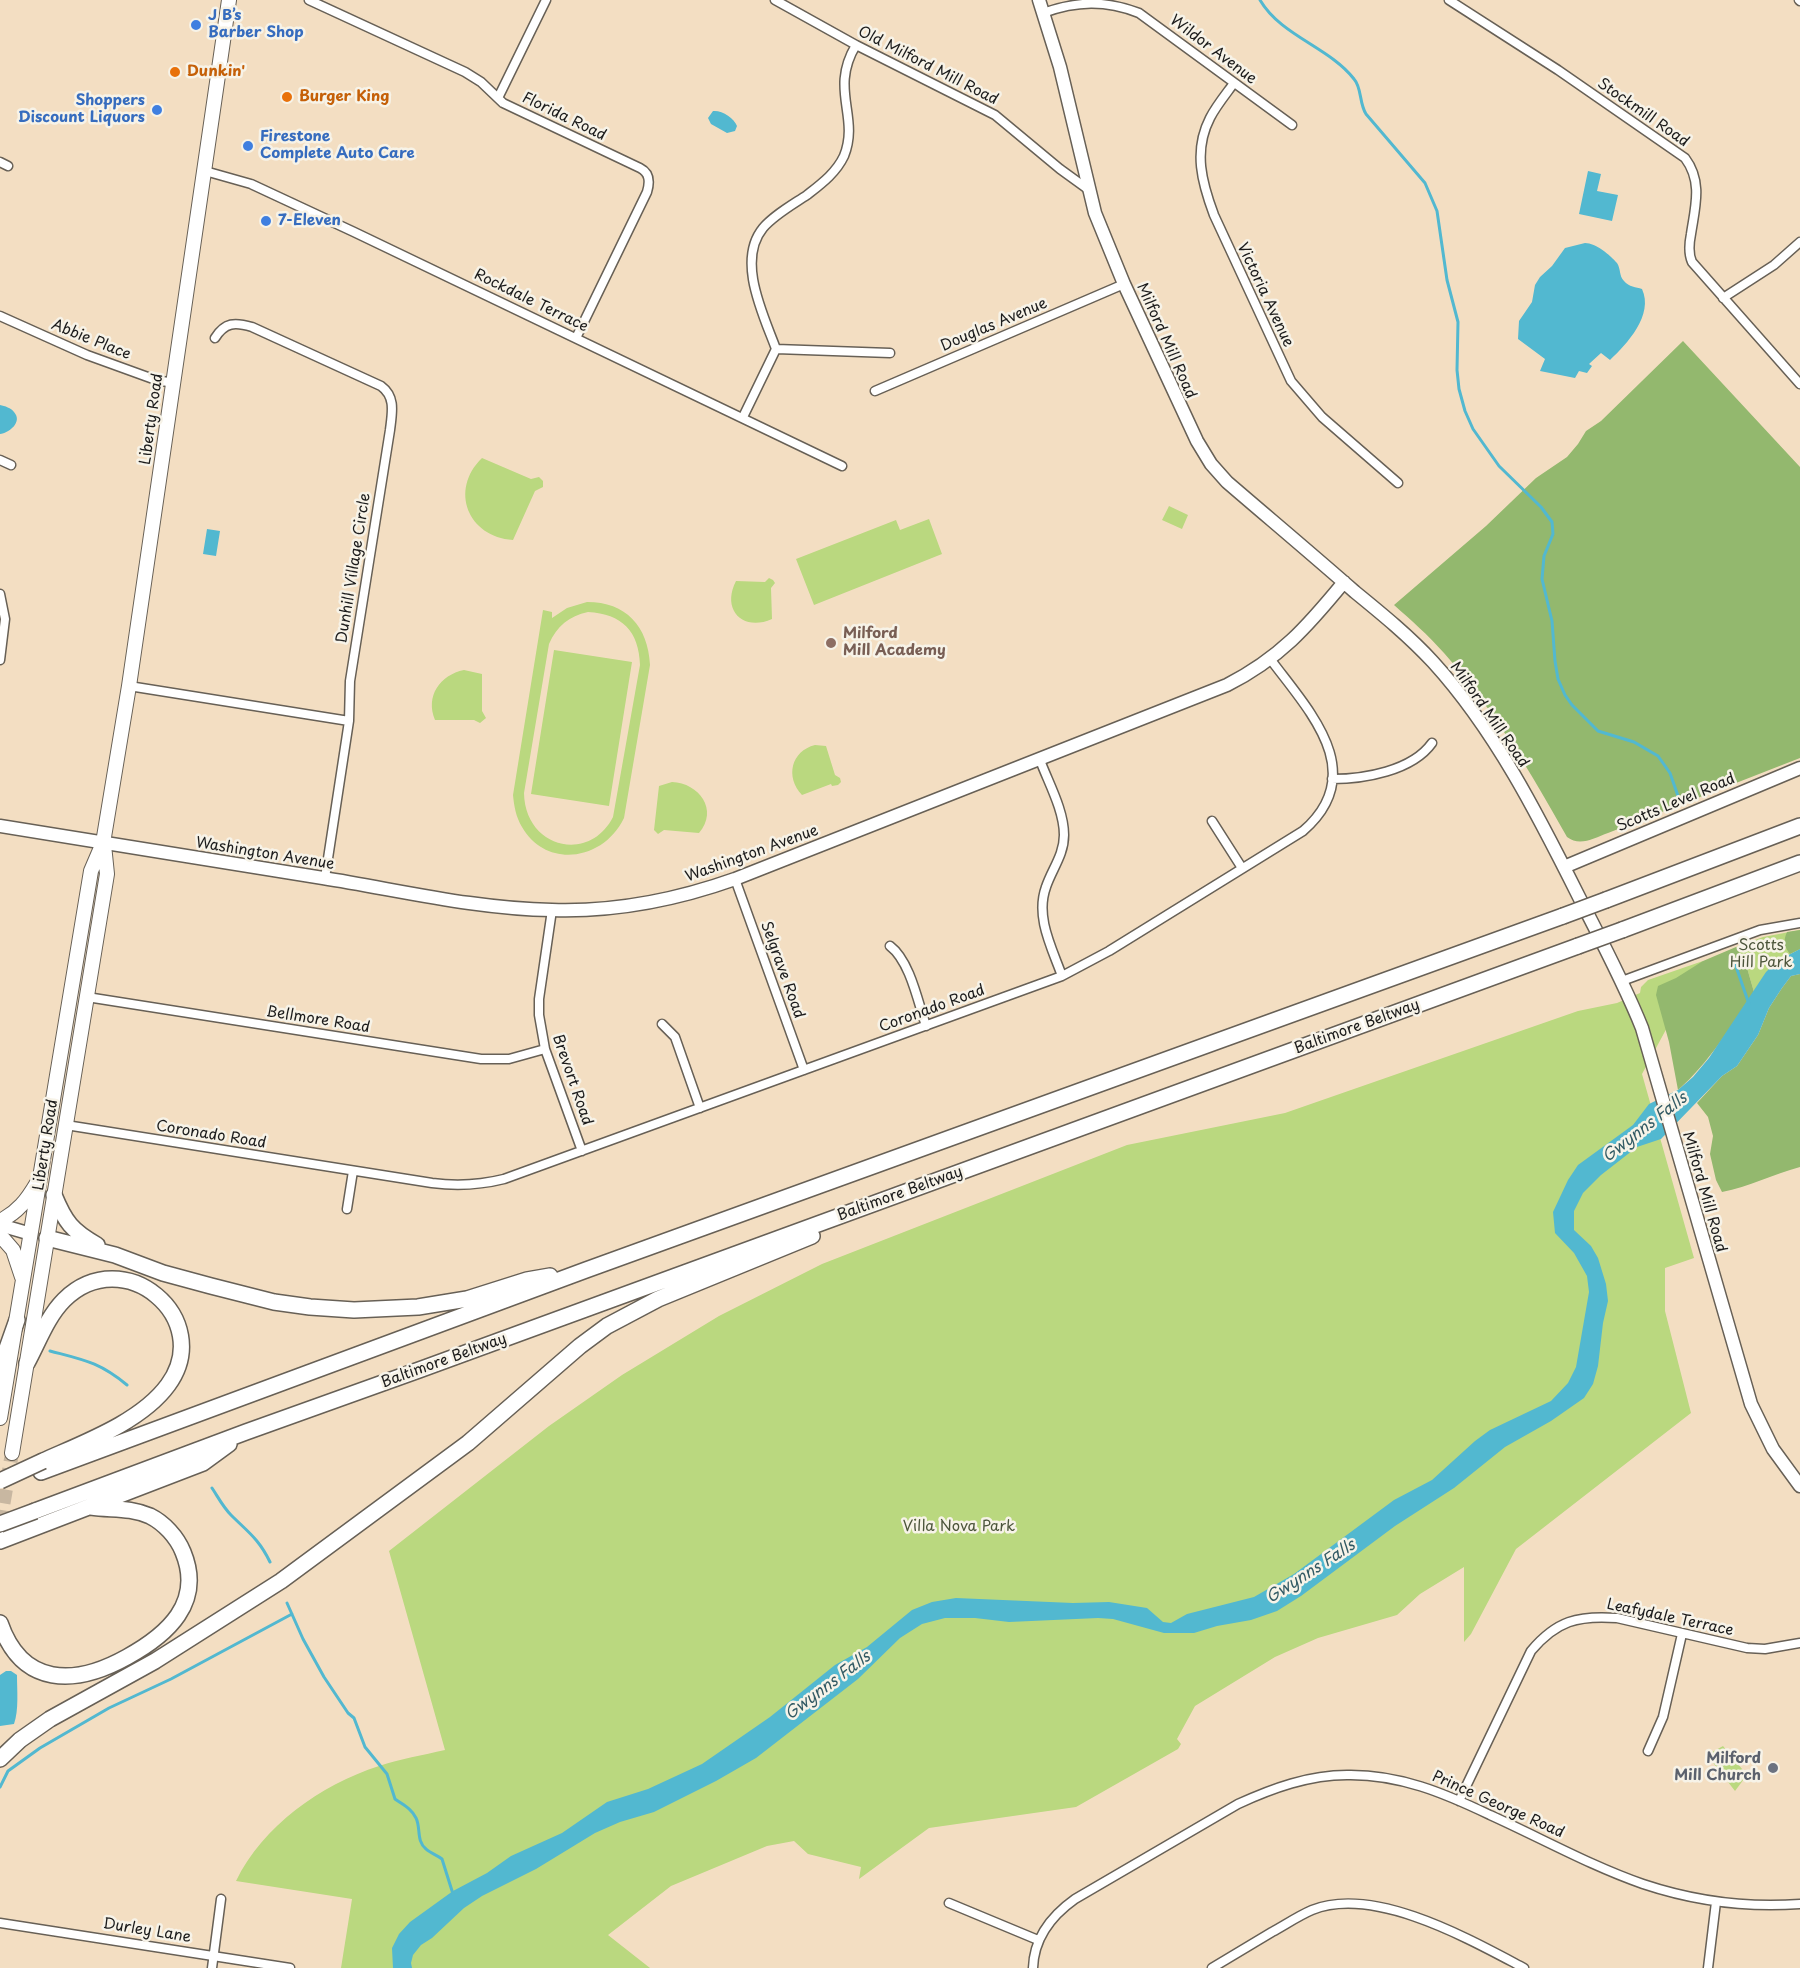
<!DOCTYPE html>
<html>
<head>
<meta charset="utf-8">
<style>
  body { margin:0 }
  canvas { display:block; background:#f3dec2 }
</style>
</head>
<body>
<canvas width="1800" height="1968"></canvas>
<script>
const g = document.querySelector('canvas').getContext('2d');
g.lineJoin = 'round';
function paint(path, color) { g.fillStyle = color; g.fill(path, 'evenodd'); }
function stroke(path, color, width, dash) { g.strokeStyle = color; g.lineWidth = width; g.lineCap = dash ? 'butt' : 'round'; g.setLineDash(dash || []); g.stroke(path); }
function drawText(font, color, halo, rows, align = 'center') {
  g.font = font + ' "Playpen Sans",sans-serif'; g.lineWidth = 5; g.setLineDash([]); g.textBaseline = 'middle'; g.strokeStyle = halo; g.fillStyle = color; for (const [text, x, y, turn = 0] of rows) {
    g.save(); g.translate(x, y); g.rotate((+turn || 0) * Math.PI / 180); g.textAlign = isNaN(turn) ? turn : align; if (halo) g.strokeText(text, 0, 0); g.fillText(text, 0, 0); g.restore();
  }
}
paint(new Path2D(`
  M482,458L531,479L539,477L543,481V487L535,491L513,540C468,537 449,490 482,458Z
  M1169,506L1188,515L1182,529L1162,520Z
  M929,519L942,554L814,605L796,559L896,520L900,530Z
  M769,578L773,580L775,583L771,588L772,619C743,632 721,610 736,581L765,582Z
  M587,602C626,602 648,626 650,665L624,818C604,860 547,870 522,827C516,817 514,806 513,795L543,610L552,612V618L567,608ZM588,612C622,614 639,631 640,665L613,817C589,864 525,848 524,793L549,644C557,626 569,616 588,612Z
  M554,650L632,662L609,806L531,794Z
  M464,670L482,674V711L486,718L480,723L474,720H435C425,696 440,675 464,670Z
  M815,745L826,746L835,775L840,778L841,782L838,785L832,786L831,784L802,795C785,777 791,751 815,745Z
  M672,782C699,783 719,810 699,833L664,830L658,834L654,830L659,786Z
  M1800,930V949C1774,962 1770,968 1754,992L1745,961L1736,947L1763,937Z
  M1703,961L1642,1074L1694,1258L1665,1268V1311L1691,1413L1516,1549L1471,1634L1464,1642V1567L1420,1594L1397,1615L1318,1638L1275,1657L1195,1706L1177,1739L1181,1744L1178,1749L1076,1807L929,1828L859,1879L861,1867L808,1854L794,1841L767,1846L671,1886L608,1935L650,1968H341L352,1899L236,1881C263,1826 320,1785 379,1766C400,1759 423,1755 445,1750L389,1551L549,1426L622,1375L719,1316L822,1264L1127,1145L1285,1113L1578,1011L1617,1003L1640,993L1641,987L1648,980Z
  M1723,1746L1747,1775L1735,1791L1707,1755Z`), '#bad87f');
paint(new Path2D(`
  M1683,341L1800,467V758L1608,833C1594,838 1580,847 1567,837C1531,773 1493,708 1444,653C1428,635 1411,620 1394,605L1486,526L1536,478L1567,457L1578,444L1586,431L1601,421Z
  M1800,930V949L1790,954C1784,946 1783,941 1787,932Z
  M1736,947L1745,961L1754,992C1731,1026 1709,1063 1678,1090L1669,1042L1656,995L1658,986L1676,978L1703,961Z
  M1800,974V1167C1773,1174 1749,1187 1722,1192L1716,1180L1710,1154L1713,1136L1708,1117L1697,1103L1722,1076L1737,1066L1758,1035L1769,1008L1782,988L1791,976Z`), '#93b86e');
paint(new Path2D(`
  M713,111C722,110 734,118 737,126L735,131L727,133L711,124L708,118Z
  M1588,171L1601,174L1597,191L1618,195L1612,221L1579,214Z
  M1585,243C1596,243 1610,255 1617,263C1621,269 1619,276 1624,281C1629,287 1636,287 1642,289C1654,315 1627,344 1610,360L1601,353L1589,364L1592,366L1587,373L1579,371L1575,378L1540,371L1545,359L1518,339L1519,321L1532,302L1535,285L1540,277L1552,266L1565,248Z
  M0,405C5,406 11,408 14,412C23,422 9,433 0,434Z
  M207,529L220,531L216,556L203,554Z
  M1800,949V974L1791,976L1782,988L1769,1008L1758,1035L1737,1066L1722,1076L1661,1139L1637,1147L1601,1175L1583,1193L1574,1211V1230L1591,1246L1598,1258L1606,1284L1608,1301L1603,1323L1598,1366L1593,1384L1584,1398L1551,1421L1505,1447L1454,1488L1395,1526L1301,1596L1277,1611L1251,1620L1217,1626L1194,1633H1164L1113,1619L1098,1618L1009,1622L975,1618H945L922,1624L900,1638L858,1679L756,1758L716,1781L654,1812L620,1822L595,1833L536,1869L482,1896L464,1908L432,1938L421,1945L413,1955L411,1963L412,1968H393L392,1948L399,1934L410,1922L453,1891L487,1873L511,1856L562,1833L607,1802L648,1789L702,1764L770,1717L835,1665L867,1647L912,1610L932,1602L956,1598L1073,1603L1109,1602L1147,1608L1163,1622L1171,1623L1187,1614L1254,1597L1294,1574L1394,1500L1432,1480L1475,1441L1490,1430L1551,1401L1568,1383L1576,1367L1589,1292L1587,1276L1574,1253L1555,1233L1553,1212L1568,1180L1578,1165L1633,1125L1649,1104L1678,1090L1693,1077L1709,1058L1766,972L1777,961Z
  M6,1671H11L17,1675C17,1691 19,1710 14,1724L0,1726V1675Z`), '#52b8d0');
stroke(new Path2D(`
  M1260,0C1281,36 1329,47 1354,79C1362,88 1359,103 1366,114L1425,183L1437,211L1447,280L1458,322L1457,370L1459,389L1465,411L1473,429L1499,466L1541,507L1552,522L1553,534L1544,556L1542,579L1552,621L1555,661L1558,679L1565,695L1572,705L1598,731L1634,742L1658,756L1670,773L1678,796
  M1732,955L1749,1004
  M50,1351C84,1360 99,1362 127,1385
  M212,1488C218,1497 223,1507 231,1515C248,1532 259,1539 270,1562
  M287,1603L303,1639L324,1677L348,1713L354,1718L365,1747L387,1774L395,1799C403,1805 411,1808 416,1818C421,1828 416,1841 426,1849C430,1853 437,1855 442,1859L453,1894
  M0,1787L8,1771L40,1748L109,1708L171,1679L292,1614`), '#52b8d0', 3);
stroke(new Path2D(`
  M0,1524L12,1453`), '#c8b7a1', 14, [14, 7]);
const minor = new Path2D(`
  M309,0L465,72L481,82L503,103L640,168C650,173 650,182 647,192L576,338
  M775,0L856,45L995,115L1060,169L1089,190
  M1449,0L1558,70L1685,158C1703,182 1695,207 1691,234C1689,244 1688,253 1692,262L1800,384
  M1799,0L1800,1
  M1043,13C1077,1 1105,0 1139,13L1292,125
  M1234,83C1226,94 1216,106 1210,118C1193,151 1202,183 1214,215L1291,381L1322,417L1398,483
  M498,98L546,0
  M0,162L8,166
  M205,171L251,184L354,232L842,466
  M1723,298L1774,265L1800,242
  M0,316L87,355L156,380L174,383
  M215,338C225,322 235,322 252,327L381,386C396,397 392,413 390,430L350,681L349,721L325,878
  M776,349L890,353
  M875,391L1124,284
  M743,417L776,349C764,316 736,261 763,228C774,215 792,205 807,195C821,184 836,173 844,156C860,116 829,90 856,45
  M0,460L11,465
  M0,594L5,619L0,660
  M129,686L349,721
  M1040,760C1048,782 1064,810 1064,835C1064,855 1052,869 1046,887C1035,917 1052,948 1062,976
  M1332,779C1364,779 1412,771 1432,743
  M1212,821L1242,868
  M735,879L804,1070
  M552,910L539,999V1015L545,1049L582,1151
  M890,946C910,961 918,1002 926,1026
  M1622,981L1760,930L1800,923
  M87,997L481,1059H509L545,1049
  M662,1024L675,1037L700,1108
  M66,1125L432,1183C456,1186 480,1185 504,1179L1062,976L1109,951L1303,831C1370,773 1309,711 1271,660
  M347,1209L353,1171
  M1648,1751L1663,1717L1682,1634
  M1459,1801L1531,1651C1556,1621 1578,1615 1617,1618L1747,1648L1765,1649L1800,1643
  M949,1903L1038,1940
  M0,1923L290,1968
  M212,1968L221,1899
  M1033,1968C1034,1938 1051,1916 1075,1899L1238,1804C1273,1788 1309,1775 1347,1775C1399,1774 1444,1793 1490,1815C1541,1838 1591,1866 1643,1884C1694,1901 1746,1908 1800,1904
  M1212,1968C1232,1956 1252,1944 1272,1932C1285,1925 1298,1916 1312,1910C1374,1885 1469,1939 1524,1968
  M1708,1968L1716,1902`);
const secondary = new Path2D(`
  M1039,0L1060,67L1095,213L1124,284L1197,441L1211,464L1227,482C1270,519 1313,555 1355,592C1382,614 1409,636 1433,662C1495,730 1538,815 1579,897C1601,940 1624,983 1642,1028L1751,1404L1773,1449L1800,1486
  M0,826C108,843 215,861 323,878C399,890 476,909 552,910C615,912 676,900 735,879L1227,685C1280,658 1307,627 1344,582
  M1564,867L1800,768
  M0,1225L31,1234`);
const primary = new Path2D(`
  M0,1221C18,1212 27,1200 37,1183
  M0,1235L13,1250L22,1277
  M0,1418L91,871L103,843L129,686L229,0
  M12,1453L107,874L104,845`);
const motorway = new Path2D(`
  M1606,900L1800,826
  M1622,930L1800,863
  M54,1195C65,1222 72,1231 97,1245
  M47,1238L115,1255L163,1273L211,1286L274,1302L310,1307L354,1310L418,1307L467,1299L527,1280L550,1276
  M27,1363C38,1343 47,1317 64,1300C124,1241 216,1319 168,1385C141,1422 83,1443 43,1461
  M0,1368L17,1320
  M41,1472L586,1270L1563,916
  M35,1511L246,1432L419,1370L1578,946
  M0,1541L203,1463L229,1444
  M0,1623C22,1687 75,1686 127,1657C167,1635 204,1603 183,1552C177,1537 164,1523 150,1516C130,1507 111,1510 91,1507
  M0,1759L20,1740L50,1719L155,1661L281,1581L468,1443L580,1346L607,1326L658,1299L812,1236`);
stroke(minor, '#676056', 11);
stroke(secondary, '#676056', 15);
stroke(primary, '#676056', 16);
stroke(motorway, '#676056', 18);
stroke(minor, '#fff', 8);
stroke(secondary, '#fff', 12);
stroke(primary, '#fff', 14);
stroke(motorway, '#fff', 15);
const motorwayBridge = new Path2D(`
  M1563,916L1606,900
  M1578,946L1622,930
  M0,1481L43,1461
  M0,1524L35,1511`);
stroke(motorwayBridge, '#676056', 18, []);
stroke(motorwayBridge, '#fff', 15);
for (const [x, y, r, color] of [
  [196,25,6,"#3f7fe0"],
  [175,72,6,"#e8710a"],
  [287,97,6,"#e8710a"],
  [157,110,6,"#3f7fe0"],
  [248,146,6,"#3f7fe0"],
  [266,221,6,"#3f7fe0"],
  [831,643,6,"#8d6e63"],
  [1773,1768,6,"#6b7280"]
]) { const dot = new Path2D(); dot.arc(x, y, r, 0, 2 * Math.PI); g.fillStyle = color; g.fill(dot); stroke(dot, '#f7f3e8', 2); }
drawText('bold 15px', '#366cbe', '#f7f3e8', [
  ["J B’s",208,16],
  ["Barber Shop",208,33],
  ["Shoppers",145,101,"right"],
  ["Discount Liquors",145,118,"right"],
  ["Firestone",260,137],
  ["Complete Auto Care",260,154],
  ["7-Eleven",278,221]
], 'left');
drawText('15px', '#1c1c1c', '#f7f3e8', [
  ["Wildor Avenue",1213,50,37],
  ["Old Milford Mill Road",928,66,27],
  ["Stockmill Road",1643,113,35],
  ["Florida Road",564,117,26],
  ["Victoria Avenue",1265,295,65],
  ["Rockdale Terrace",531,301,26],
  ["Douglas Avenue",994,325,-23],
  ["Abbie Place",91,340,22],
  ["Milford Mill Road",1166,341,66],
  ["Liberty Road",152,419,-82],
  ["Dunhill Village Circle",354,568,-81],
  ["Milford Mill Road",1489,715,55],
  ["Scotts Level Road",1676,803,-23],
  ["Washington Avenue",265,854,9],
  ["Washington Avenue",752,854,-20],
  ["Selgrave Road",782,970,70],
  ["Coronado Road",932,1009,-20],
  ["Bellmore Road",318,1020,9],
  ["Baltimore Beltway",1357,1027,-20],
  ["Brevort Road",572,1080,71],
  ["Coronado Road",211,1135,9],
  ["Liberty Road",46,1145,-81],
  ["Milford Mill Road",1704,1192,74],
  ["Baltimore Beltway",900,1194,-20],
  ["Baltimore Beltway",444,1361,-20],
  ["Leafydale Terrace",1670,1618,12],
  ["Prince George Road",1498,1805,24],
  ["Durley Lane",147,1931,9]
]);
drawText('bold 15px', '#c56008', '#f7f3e8', [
  ["Dunkin'",187,72],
  ["Burger King",299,97]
], 'left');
drawText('bold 15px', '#785e54', '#f7f3e8', [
  ["Milford",843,634],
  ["Mill Academy",843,651]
], 'left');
drawText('15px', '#4b543a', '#f7f3e8', [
  ["Scotts",1761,946],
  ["Hill Park",1761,963],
  ["Villa Nova Park",959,1527]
]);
drawText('bold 15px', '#5b616d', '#f7f3e8', [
  ["Milford",1761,1759],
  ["Mill Church",1761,1776]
], 'right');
drawText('italic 16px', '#325a64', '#f7f3e8', [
  ["Gwynns Falls",1645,1128,-38],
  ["Gwynns Falls",1311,1572,-33],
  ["Gwynns Falls",828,1686,-37]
]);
</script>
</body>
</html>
